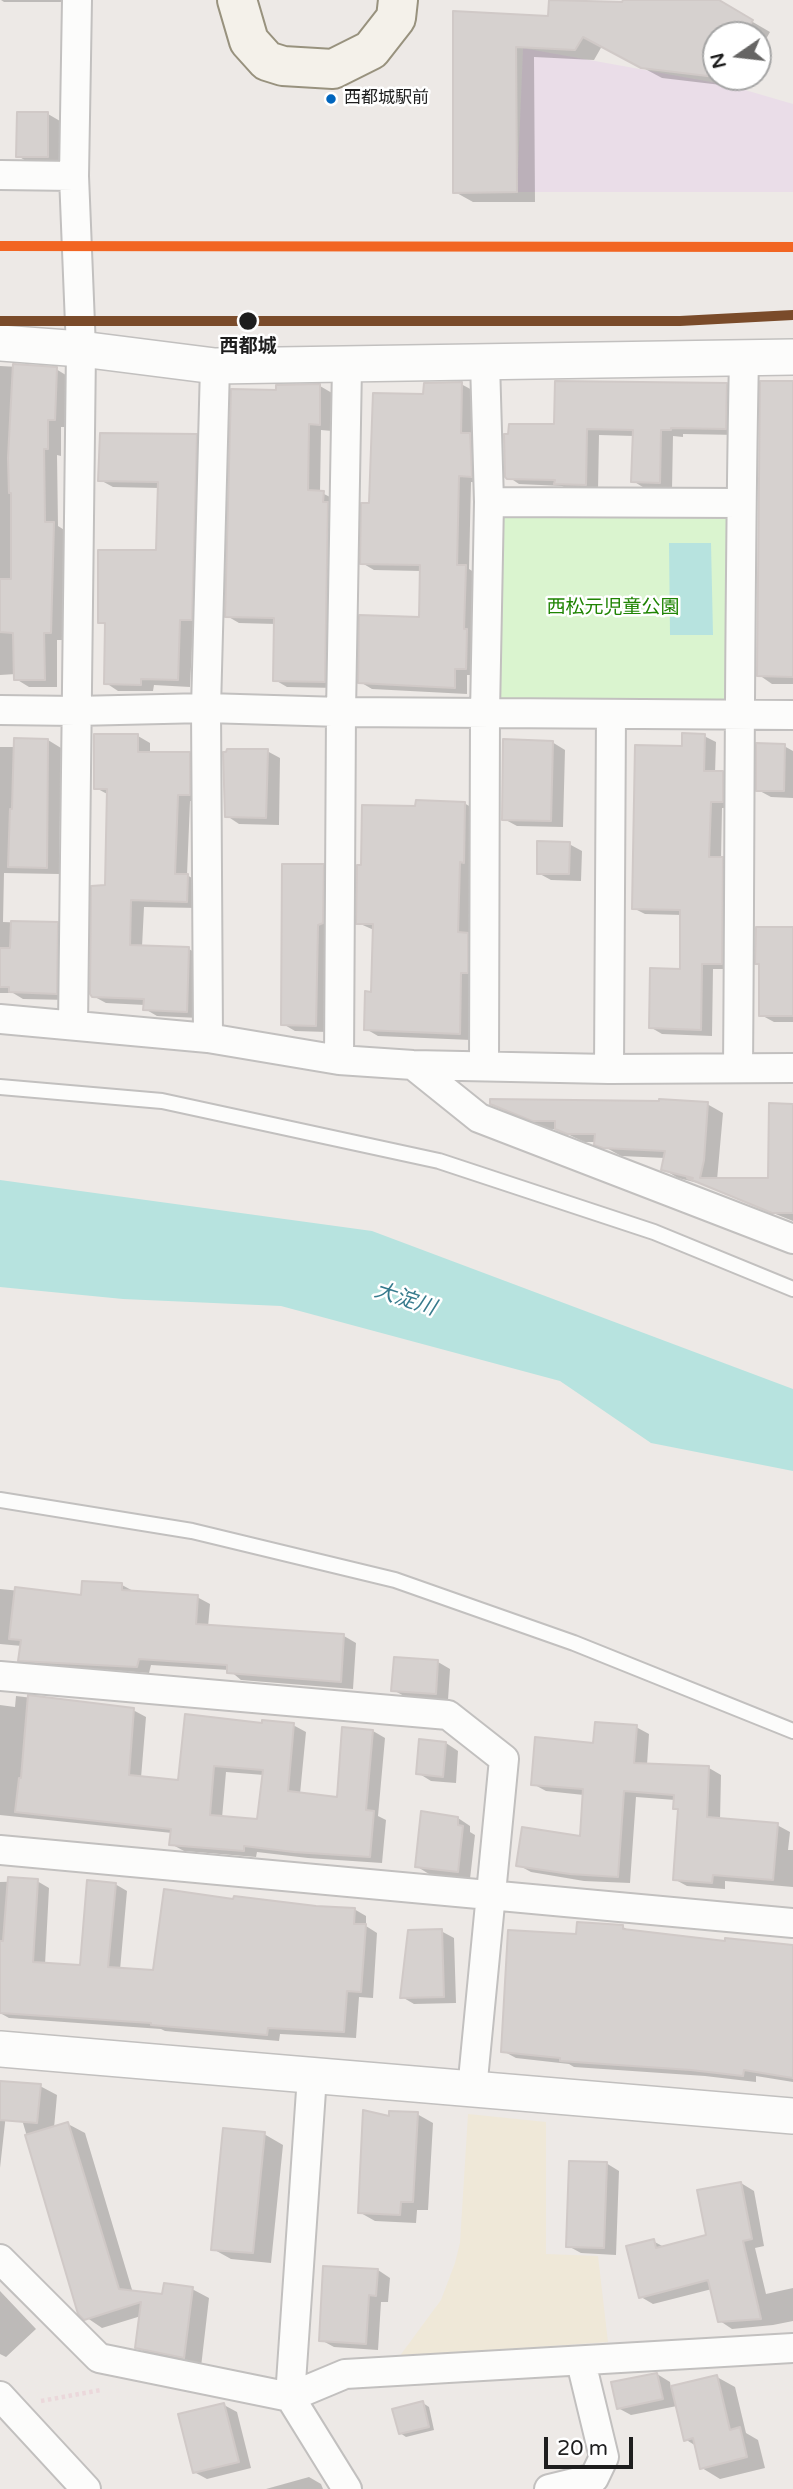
<!DOCTYPE html>
<html>
<head>
<meta charset="utf-8">
<style>
  body { margin:0 }
  #map { position:relative; width:793px; height:2489px; overflow:hidden; background:#ede9e6; font-family:"Varela Round",sans-serif }
  canvas { display:block }
  .north { position:absolute; left:702px; top:21px; width:70px; height:70px; box-sizing:border-box; background:#fff; border:2px solid #a5a5a5; border-radius:50%; rotate:256deg; font-size:19px; font-weight:700; line-height:28px; text-align:center; color:#1e1e1e }
  .north::after { content:''; display:block; margin:auto; width:24px; height:32px; background:#666564; clip-path:polygon(50% 0,100% 100%,50% 72%,0 100%) }
  .scale { position:absolute; left:544px; top:2437px; width:89px; height:32px; box-sizing:border-box; border:4px solid #1e1e1e; border-top:0; padding-left:9px; font-size:21px; line-height:24px; white-space:nowrap; color:#1e1e1e; -webkit-text-stroke:5px #fff; paint-order:stroke }
</style>
</head>
<body>
<div id="map">
<canvas width="793" height="2489"></canvas>
<div class="north">N</div>
<div class="scale">20 m</div>
</div>
<script>
const g = document.querySelector('canvas').getContext('2d');
g.lineJoin = 'round';
function paint(path, color) { g.fillStyle = color; g.fill(path, 'evenodd'); }
function stroke(path, color, width, dash) { g.strokeStyle = color; g.lineWidth = width; g.lineCap = dash ? 'butt' : 'round'; g.setLineDash(dash || []); g.stroke(path); }
function drawText(font, color, halo, rows, align = 'center') {
  g.font = font + ' "Varela Round","Noto Sans JP",sans-serif'; g.lineWidth = 5; g.setLineDash([]); g.textBaseline = 'middle'; g.strokeStyle = halo; g.fillStyle = color; for (const [text, x, y, turn = 0] of rows) {
    g.save(); g.translate(x, y); g.rotate((+turn || 0) * Math.PI / 180); g.textAlign = isNaN(turn) ? turn : align; if (halo) g.strokeText(text, 0, 0); g.fillText(text, 0, 0); g.restore();
  }
}
paint(new Path2D(`
  M523,48L728,85L793,104V192H517Z`), '#eadde8');
paint(new Path2D(`
  M468,2114L546,2122V2254L598,2256L608,2342L399,2357L441,2300L455,2263L460,2243Z`), '#efe8d8');
paint(new Path2D(`
  M489,502L741,503L742,715L485,713Z`), '#daf4cf');
paint(new Path2D(`
  M669,543H711L713,635H670Z
  M0,1180L372,1231L793,1389V1471L651,1443L560,1381L281,1306L123,1299L0,1287Z`), '#b7e3df');
paint(new Path2D(`
  M1,0H61V2H4Z
  M625,0H715L770,32L758,53V35H716V77H744L738,87L662,78L602,46L594,60L534,57L535,202H473L455,192V13L609,20Z
  M48,114L60,121V164H31L18,156Z
  M0,366L56,369L69,377L68,427H61V456L57,455L58,526L66,531L64,640H57V687H29L16,679V674L0,675Z
  M793,383V684H772L759,675Z
  M461,384L474,391L473,437L482,442L483,483L471,482L469,569L477,574L478,675H467V694L372,689L360,682L421,618V571L374,570L362,563L371,505L425,396Z
  M726,384L739,392L738,435L683,434V437L673,436L672,489H646L633,481L634,436L599,435L598,491L569,490L562,486L519,484L507,476L556,426Z
  M320,386L332,393V431L321,430L320,492L336,500L337,688L287,687L275,680L276,624L239,623L227,616Z
  M196,436L209,443L204,626H193L190,687L154,685L153,691H118L106,683L107,626L100,622L158,552L159,488L113,487L100,480Z
  M138,736L150,743V754H189L202,761V801H190L187,875L200,883L199,908L144,907L142,947L189,949L201,956L199,1018L157,1016L145,1009V1005L106,1003L93,996L107,887L109,795L96,788Z
  M704,736L716,742L715,773H722L734,780V808H722L721,859L734,865L733,969H713L712,1036L662,1034L650,1027L682,971V915L645,914L633,908L684,747Z
  M48,740L61,748L59,874L4,873L3,922L57,924L70,931L69,1000L23,999L13,993H0V747H16Z
  M552,742L565,750L563,827L517,826L504,819Z
  M784,746L793,751V798L771,797L758,790Z
  M267,751L280,758L279,825L239,824L227,816Z
  M464,803L476,810L471,868L469,936L479,941L471,1040L378,1036L366,1029L373,993L374,930L358,923L363,867L417,808Z
  M569,844L582,851L581,881L551,880L538,873Z
  M323,866L336,874L328,1032L295,1031L283,1024Z
  M793,928V1022H774L761,1015V965L757,963Z
  M492,1103L707,1104L723,1113L717,1180H770L793,1105V1221L698,1183L678,1178L663,1169L665,1158L621,1156L596,1142H584L557,1129H550L508,1113Z
  M122,1585L135,1592L197,1597L210,1604L208,1627L344,1636L356,1643L353,1689L241,1680L229,1670L151,1665L149,1673L69,1667L68,1670L33,1667L20,1660L22,1646L0,1644V1589L83,1597Z
  M438,1662L450,1669L448,1700L406,1697L393,1690Z
  M16,1696L133,1710L146,1717L141,1778L180,1782L264,1725H293L306,1732L300,1794L338,1799L373,1731L385,1738L378,1816L386,1820L382,1863L308,1858L257,1852L256,1857L184,1851L171,1844L172,1833L0,1815V1705L15,1707ZM226,1772L264,1775L259,1821L222,1818Z
  M636,1727L649,1734L647,1765L709,1768L721,1775L720,1820L777,1825L790,1832L788,1850H793V1887L725,1881V1889L687,1886L674,1879L679,1810L675,1808V1800L636,1797L630,1883L584,1881L531,1872L518,1865L581,1838L584,1795L546,1791L533,1784L595,1745Z
  M446,1743L458,1751L456,1783L431,1781L418,1773Z
  M458,1818L470,1826V1832L475,1835L470,1879L429,1874L416,1866Z
  M37,1881L49,1888L45,1965L81,1967L115,1884L127,1891L120,1970L154,1972L235,1901L354,1909L366,1916V1926L377,1933L373,1998L359,1997L356,2038L280,2034L279,2041L165,2031L161,2029L9,2018L0,2013V1882Z
  M623,1927L632,1932L726,1943L793,1947V2082L756,2076V2082L705,2076L574,2067L569,2064L516,2058L503,2051L578,1936Z
  M441,1931L454,1938L456,2003L414,2004L402,1997Z
  M11,2083L40,2086L57,2095L54,2128L68,2124L85,2133L133,2293L164,2296L192,2289L209,2298L201,2367L153,2357L137,2347L141,2316L102,2328L80,2313Z
  M0,2091L8,2096L0,2168Z
  M417,2114L433,2123L428,2210H417L416,2223L375,2221L359,2212L390,2119Z
  M264,2134L283,2145L271,2263L231,2259L213,2249Z
  M606,2163L619,2171L616,2255L581,2253L568,2246Z
  M741,2183L754,2191L764,2246L755,2248L766,2294L793,2288V2321L773,2325L732,2329L720,2321L712,2289L653,2304L641,2297L653,2241L664,2247L708,2236Z
  M378,2270L390,2278L388,2302H381L378,2350L334,2347L321,2340Z
  M0,2291L36,2329L6,2357L0,2354Z
  M657,2374L670,2382L671,2388L717,2377L735,2387L746,2433L758,2440L765,2468L720,2479L702,2468L696,2446L685,2439L677,2406L631,2415L618,2408Z
  M423,2403L429,2407L434,2430L406,2437L400,2433Z
  M224,2405L237,2412L251,2468L207,2479L194,2472Z
  M309,2477L321,2484L323,2489H266Z`), '#0003');
const building = new Path2D(`
  M549,0L622,2L623,0H719L753,20L744,35H716V77L641,68L583,37L575,50L516,47L517,192L453,193V11L548,16Z
  M17,112H48V157H16Z
  M13,364L57,367L55,420H48V449H44L45,522H54L51,633H44L45,680H14L13,633L0,632V579H11V493H9L8,458Z
  M555,381L727,383L726,429L671,428V430H661L660,483L631,482L633,430L587,429L586,485L554,484L555,480L507,479L505,477L504,434H508L509,424H554Z
  M760,381H793V677L757,676Z
  M462,382L461,433H470L472,477L459,476L457,565H466L464,629H467L466,669H455V688L358,683L359,615L419,617L420,565L360,564L361,503H369L373,393L423,394L424,383Z
  M320,384V425L309,424L308,490L324,491L323,502H328L325,682L273,681L274,618L225,617L231,389L276,390V385Z
  M100,433L197,434L192,620H180L178,680L141,679V685L104,684L105,623H98V550H156L158,482L98,481Z
  M682,733L705,734L704,771H723V802H711L709,857H723L722,964H702L701,1030L649,1028L650,968L680,969V910L632,909L635,745L682,746Z
  M94,734H138V752H190V795H178L175,874H188L187,902L131,900L130,945L189,947L187,1012L143,1010L144,999L92,997L90,994L91,886L105,885L107,789H94Z
  M14,738L48,739L47,868L8,867L10,809H12Z
  M503,739L553,741L551,821L502,820Z
  M756,743L785,744L784,791H756Z
  M227,749H268L266,818L225,817L223,752H226Z
  M416,800L465,802L464,863L460,862L458,932L468,933V973H461L460,1034L364,1030L365,991L371,992L373,924H356L357,865H361L362,805L415,806Z
  M537,841L570,842L569,874H537Z
  M282,864H324L323,923L318,925L316,1026L281,1025Z
  M11,921L58,922L57,994L9,992V987H0V948H10Z
  M756,927H793V1016H759V964H755Z
  M490,1099L659,1101V1099L708,1102L704,1160L700,1178H768L769,1103L793,1104V1213H772L687,1178H693L661,1170L665,1151L603,1148L594,1145L595,1134H567L555,1129V1121H532L490,1104Z
  M82,1581L122,1583V1590L198,1595L196,1624L344,1634L341,1682L227,1673V1665L139,1659L137,1667L18,1661L21,1640L9,1639L15,1587L81,1595Z
  M394,1657L438,1660L436,1694L391,1691Z
  M28,1695L134,1708L129,1775L178,1780L185,1714L262,1723V1720L294,1723L288,1791L337,1797L342,1727L373,1730L366,1810L374,1811L370,1857L294,1852L244,1846V1851L169,1845L171,1829L15,1812L19,1778H21ZM214,1766L263,1770L257,1819L210,1815Z
  M595,1722L637,1725L634,1763L709,1766L707,1817L778,1823L773,1880L713,1875L712,1883L673,1880L678,1809H673L674,1795L624,1791L618,1877L570,1874L516,1866L522,1827L580,1836L583,1789L531,1785L535,1737L593,1743Z
  M419,1739L446,1742L443,1777L416,1774Z
  M421,1811L458,1817V1825L463,1826L458,1872L415,1867Z
  M8,1877L38,1879L33,1962L80,1965L87,1880L116,1883L108,1967L153,1970L164,1889L233,1899L234,1896L316,1906L355,1908L354,1924H366L361,1992L347,1991L344,2032L268,2028L267,2035L151,2025V2023L0,2013V1941H3Z
  M577,1922L623,1925V1929L725,1941V1938L793,1945V2078L744,2070L743,2076L691,2070L560,2061V2058L501,2052L508,1930L576,1934Z
  M442,1929L444,1997L400,1998L408,1930Z
  M0,2081L41,2084L37,2123L0,2120Z
  M363,2110L389,2116V2111L418,2112L413,2202H401L400,2215L358,2213Z
  M68,2122L119,2289L162,2294L164,2283L193,2287L184,2358L135,2348L141,2302L84,2320L78,2314L25,2135Z
  M223,2128L265,2132L253,2253L211,2250Z
  M569,2161L607,2162L604,2248L566,2247Z
  M741,2182L752,2239L743,2241L761,2319L718,2322L708,2280L639,2298L626,2246L654,2239L656,2248L706,2235L697,2190Z
  M323,2266L378,2269L376,2296L369,2295L366,2344L319,2341Z
  M657,2373L663,2399L617,2409L611,2382Z
  M717,2375L730,2430L740,2427L747,2457L700,2469L693,2438L684,2441L671,2386Z
  M423,2401L429,2427L399,2434L392,2409Z
  M224,2403L239,2462L193,2473L178,2414Z`);
paint(building, '#d6d1cf');
stroke(building, '#d0c9c7', 2);
const service = new Path2D(`
  M0,1087L162,1101L439,1161L654,1232L793,1289
  M0,1500L192,1531L395,1580L574,1643L793,1731`);
const minor = new Path2D(`
  M0,175L74,176L77,0
  M489,502L741,503
  M0,710L76,711L206,708L341,712L793,715
  M0,1019L208,1038L339,1060L413,1065L609,1069L793,1068
  M73,1025L81,349L74,176
  M208,1038L206,708L215,366
  M339,1060L341,712L347,365
  M413,1065L479,1118L793,1239
  M484,1065L485,713L489,502L485,362
  M738,1068C740,832 739,595 744,359
  M609,1069L611,714
  M0,1676L448,1715L504,1759L472,2090
  M0,1850L793,1923
  M312,2076L290,2397L347,2489
  M0,2259L99,2358L290,2397L345,2374L793,2348
  M0,2396L86,2489
  M549,2489L594,2478L604,2457L581,2362`);
const tertiary = new Path2D(`
  M0,343L81,349L215,366L793,357
  M0,2049L793,2116`);
const secondary = new Path2D(`
  M237,0L249,41L267,61L283,66L333,69L371,50L396,18L398,0`);
stroke(service, '#c2c0bf', 18);
stroke(minor, '#c2c0bf', 32);
stroke(tertiary, '#c2c0bf', 38);
stroke(secondary, '#98927e', 42);
stroke(new Path2D(`
  M41,2401L101,2390`), '#ebd8db', 4.5, [3.5, 3.5]);
stroke(service, '#fcfcfb', 14);
stroke(minor, '#fcfcfb', 28);
stroke(tertiary, '#fcfcfb', 35);
stroke(secondary, '#f4f1ea', 38);
stroke(new Path2D(`
  M0,321H680L793,315`), '#7a4b2a', 10);
stroke(new Path2D(`
  M0,246L793,247`), '#f26522', 10);
for (const [x, y, r, color] of [
  [331,99,6,"#0065bd"],
  [248,321,10,"#1e1e1e"]
]) { const dot = new Path2D(); dot.arc(x, y, r, 0, 2 * Math.PI); g.fillStyle = color; g.fill(dot); stroke(dot, '#fff', 2.5); }
drawText('17px', '#1e1e1e', '#fff', [
  ["西都城駅前",344,99]
], 'left');
drawText('bold 19px', '#1e1e1e', '#fff', [
  ["西都城",248,347]
]);
drawText('19px', '#1f8403', '#fff', [
  ["西松元児童公園",613,608]
]);
drawText('italic 21px', '#367a8c', '#fff', [
  ["大淀川",405,1300,18]
]);
</script>
</body>
</html>
